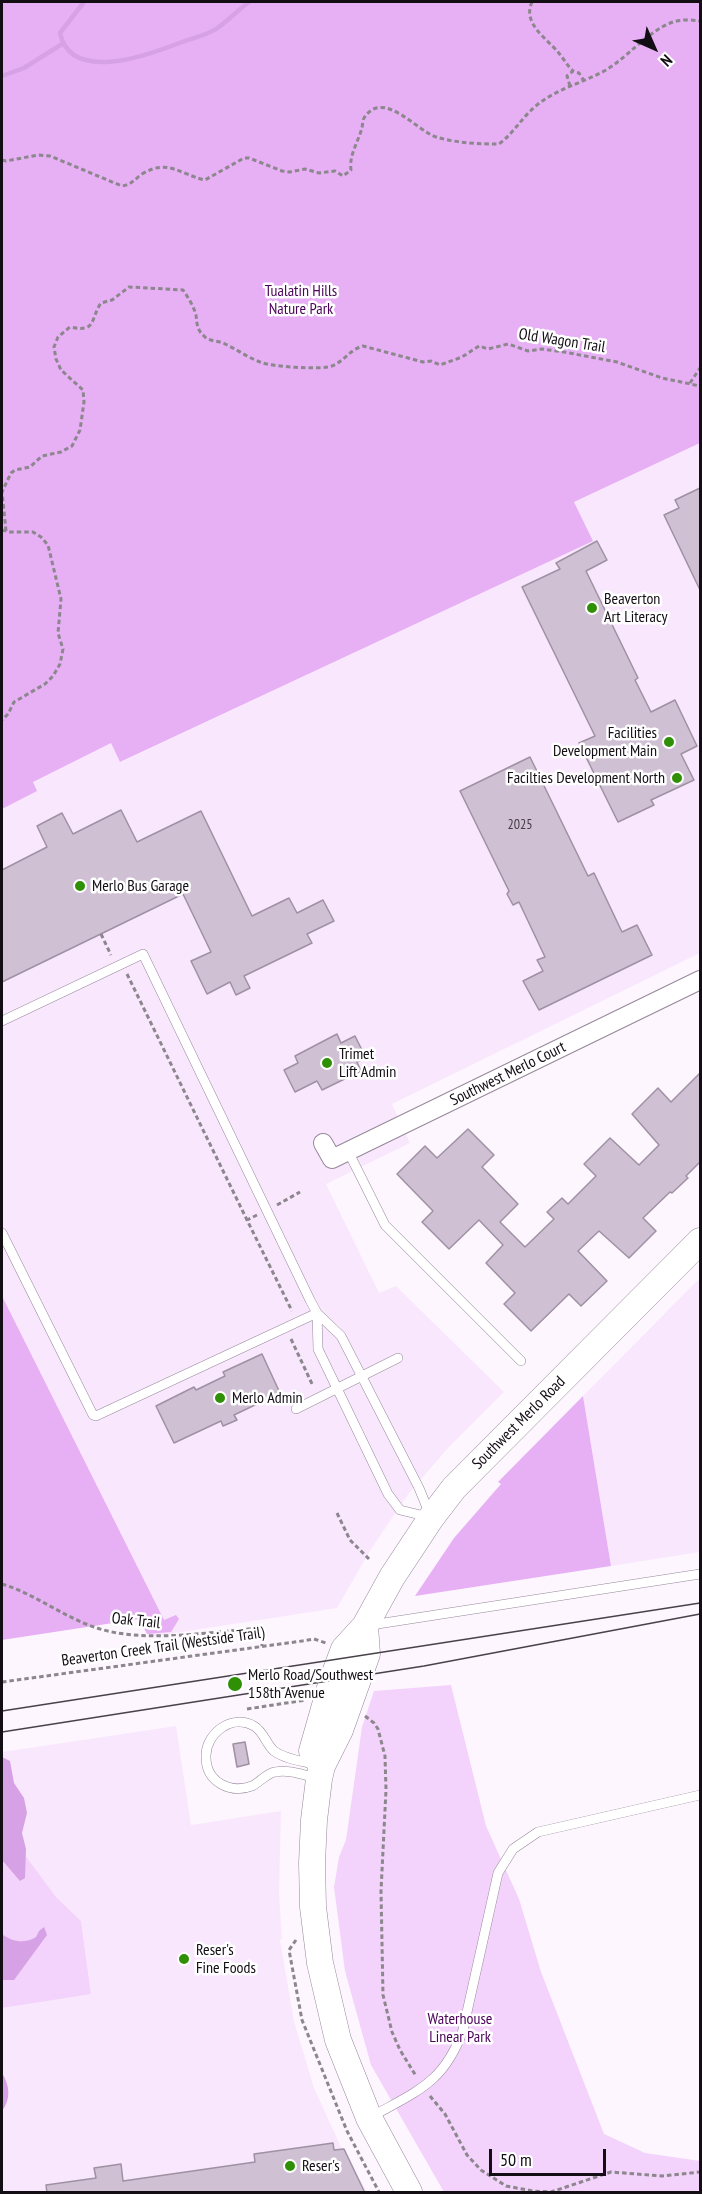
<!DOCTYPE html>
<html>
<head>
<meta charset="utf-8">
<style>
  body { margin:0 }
  #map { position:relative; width:702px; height:2194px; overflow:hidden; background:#fdf6fe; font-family:"PT Sans Narrow",sans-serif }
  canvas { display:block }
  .frame { position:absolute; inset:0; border:3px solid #130d14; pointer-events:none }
  .north { position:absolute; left:624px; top:18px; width:60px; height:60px; -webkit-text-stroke:4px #fff; paint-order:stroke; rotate:135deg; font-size:16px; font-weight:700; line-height:24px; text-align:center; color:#130d14 }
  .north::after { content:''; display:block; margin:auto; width:21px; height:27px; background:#130d14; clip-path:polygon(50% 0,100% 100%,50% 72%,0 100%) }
  .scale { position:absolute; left:489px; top:2149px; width:117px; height:27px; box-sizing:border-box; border:3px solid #130d14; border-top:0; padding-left:8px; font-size:18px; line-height:21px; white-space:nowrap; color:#130d14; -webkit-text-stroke:4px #fff; paint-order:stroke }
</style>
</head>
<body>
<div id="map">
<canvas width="702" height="2194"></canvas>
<div class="frame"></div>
<div class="north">N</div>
<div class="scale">50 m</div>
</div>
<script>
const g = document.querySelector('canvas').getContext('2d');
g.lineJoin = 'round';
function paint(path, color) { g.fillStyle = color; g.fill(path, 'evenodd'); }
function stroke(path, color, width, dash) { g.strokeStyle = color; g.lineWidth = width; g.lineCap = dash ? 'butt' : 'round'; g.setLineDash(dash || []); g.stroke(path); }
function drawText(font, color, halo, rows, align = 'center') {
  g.font = font + ' "PT Sans Narrow",sans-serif'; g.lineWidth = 5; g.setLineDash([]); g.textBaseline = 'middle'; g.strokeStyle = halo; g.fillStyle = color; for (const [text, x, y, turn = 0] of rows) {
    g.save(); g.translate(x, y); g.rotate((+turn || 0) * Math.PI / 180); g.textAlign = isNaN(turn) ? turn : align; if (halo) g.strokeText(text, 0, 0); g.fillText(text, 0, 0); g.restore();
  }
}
paint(new Path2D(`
  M700,443V953L392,1104L410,1143L326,1184L379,1293L396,1286L504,1392L449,1447L409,1493L371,1549L337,1608L149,1637L2,1330V770L102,723L121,762L592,541L574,502Z
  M700,1278V1552L611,1566L583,1396Z
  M176,1726L191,1825L281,1811L279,1894L282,1939L280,1940L294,2021L314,2088L347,2160L348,2169L353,2167L367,2192H2V2008L91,1993L81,1921L56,1897L28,1859L2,1830V1752Z`), '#f9e8fd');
paint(new Path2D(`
  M451,1685L486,1826L519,1899L541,1972L604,2134L645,2153L700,2161V2190L692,2192H444L371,2065L345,1971L334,1887L339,1857L346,1840L362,1727L374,1691Z
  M2,1830L28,1859L56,1897L81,1921L91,1994L2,2008Z`), '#f3d2fb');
paint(new Path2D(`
  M2,2H700V443L574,502L593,541L120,762L111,743L33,782L37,791L2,809Z
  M2,1296L164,1620L176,1615L179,1619L171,1632L147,1634L139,1619L2,1640Z
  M583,1396L611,1566L415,1596L454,1538L501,1484L498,1482Z`), '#e7b0f5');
paint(new Path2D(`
  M2,1757L10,1761L14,1783L24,1798L27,1813L22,1833L26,1849L25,1878L20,1881L2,1860Z
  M44,1927L47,1935L14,1980H2V1934C12,1942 25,1944 36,1937L39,1931Z
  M2,2073C10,2086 11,2099 2,2111Z`), '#d7a1e5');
stroke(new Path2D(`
  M84,2L60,33C71,84 149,55 182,42C193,38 207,35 216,29C228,21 238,10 249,2
  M2,76L24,68L62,44`), '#d7a1e5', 4.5);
const building = new Path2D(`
  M700,488V590L664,515L679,508L675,500Z
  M597,541L607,560L586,571L638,678L635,680L651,712L675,700L697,746L681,754L694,780L651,800L654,805L618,822L579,743L595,736L522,587L560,569L556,563Z
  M530,757L588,876L594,873L622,932L637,925L652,955L539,1010L523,981L543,971L537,960L545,957L519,902L513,905L507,894L509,891L460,791Z
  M121,810L137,842L201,811L252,916L289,898L297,913L323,900L334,921L307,934L312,943L244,976L250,988L236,995L230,982L207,994L191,961L211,952L183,894L2,982V870L47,847L37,826L62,813L73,834Z
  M337,1034L341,1043L355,1036L366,1058L357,1062L361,1071L322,1090L317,1081L295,1092L284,1070L298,1063L295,1056Z
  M700,1073V1162L686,1176L688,1178L672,1193L670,1192L643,1218L656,1231L629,1258L599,1231L578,1251L607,1281L581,1306L569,1294L531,1331L504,1304L515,1293L486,1263L503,1245L479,1220L449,1249L422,1222L433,1211L397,1174L425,1146L437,1158L468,1129L494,1155L482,1167L518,1204L500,1222L525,1247L554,1219L547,1212L562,1198L568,1204L596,1176L584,1164L610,1138L639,1165L659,1145L632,1114L658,1088L671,1102Z
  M262,1354L280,1393L234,1415L237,1420L223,1426L221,1421L174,1443L156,1406L194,1387L196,1390L225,1376L223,1372Z
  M245,1742L249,1764L237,1767L233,1744Z
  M333,2143L334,2150L344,2149L365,2193H47L46,2185L96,2178L94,2168L121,2164L123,2181L255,2162L254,2154Z`);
paint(building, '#cfc0d3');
stroke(building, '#9f91a3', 1.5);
const lane = new Path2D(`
  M2,1021L143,954L310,1300L317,1313L341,1336L419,1488L430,1515
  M348,1151L385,1225L521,1361
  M2,1233L93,1415L96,1416L317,1313
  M317,1313L318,1349L388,1494L400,1510L429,1517
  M296,1409L398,1358
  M371,1625L700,1574
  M313,1764C301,1761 285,1759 274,1751C266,1744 264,1732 254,1726C232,1713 205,1734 206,1757C206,1782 230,1794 252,1786C260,1782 267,1773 275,1772C288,1769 304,1775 316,1778
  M371,2117C417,2091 444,2083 463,2030L498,1873L513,1849L538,1832L700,1795`);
const street = new Path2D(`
  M323,1143L332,1159L700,980`);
const secondary = new Path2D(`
  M365,1626L367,1654L340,1730L322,1766L319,1779L314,1820L312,1863L313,1907L320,1963L338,2040L369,2118L409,2192
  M322,1766L312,1751L332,1681L344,1649L365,1626L392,1577L431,1518L454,1488L700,1241`);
stroke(lane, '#96889a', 10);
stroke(street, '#96889a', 20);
stroke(secondary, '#96889a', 27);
stroke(new Path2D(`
  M532,2C522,23 546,38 558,52C563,58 567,65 573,71
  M570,86L567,76L573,71L579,73L584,81
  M2,160L6,161L38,155L50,156L122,186C131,185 135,179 142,174C168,158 181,175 205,180L244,158H249L282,171L290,172L305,169L319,173L335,171L343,176L351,170C349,156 357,144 361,131C363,127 362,121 364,118C383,88 417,131 436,137C456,143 479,144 499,144C514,133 522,117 537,105C558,88 583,83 606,70C629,56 648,31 673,22C682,19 692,20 700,21
  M690,383L700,368
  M2,530L10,532H33L41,537L48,545L61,599L58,633L63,649L60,664L53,676L45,684L14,702L8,714L2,720
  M6,531L2,492L11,473L15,470L30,467L42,456L61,452L72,446L80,430L84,402L83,390L61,370L56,359L54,347L58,337L70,327C97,333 90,319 101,303L112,300L129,287L183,290C188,297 194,307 196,315C197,324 197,330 204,336C209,342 218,340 225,344C238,350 250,359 263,363C275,367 315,369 328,367C343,364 348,350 363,346L423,362L431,361L440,365L462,357L479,346L488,349L508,344L528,351L542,349L564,352L617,362L662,378L700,386
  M101,934L111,955
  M127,974L247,1220
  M277,1205L300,1192
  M257,1215L247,1220L292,1311
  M291,1339L313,1386
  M337,1513L350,1540L369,1559
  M2,1584C35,1594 62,1616 94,1627C142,1644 209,1632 260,1628L262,1646
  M2,1682L302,1641L314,1639L326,1643
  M247,1709L306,1700
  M365,1716L374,1723L378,1729L385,1756L386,1790L381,1891L383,1995L392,2032L400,2050L416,2076
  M296,1940L289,1950L302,2020L347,2131L379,2192
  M430,2096L445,2114L467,2155L481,2170L506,2186L533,2191L551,2192L611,2172L662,2176L700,2172`), '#8c868d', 3, [4.5, 3]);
stroke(lane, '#fff', 9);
stroke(street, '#fff', 18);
stroke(secondary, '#fff', 26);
stroke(new Path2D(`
  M2,1711L700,1603
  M2,1732L424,1666L700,1614`), '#484249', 1.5);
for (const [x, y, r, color] of [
  [592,608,6,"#2f8f05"],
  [669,742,6,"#2f8f05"],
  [677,778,6,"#2f8f05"],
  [80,886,6,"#2f8f05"],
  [327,1063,6,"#2f8f05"],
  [220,1398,6,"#2f8f05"],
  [235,1684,8,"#2f8f05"],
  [184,1959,6,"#2f8f05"],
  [290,2166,6,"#2f8f05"]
]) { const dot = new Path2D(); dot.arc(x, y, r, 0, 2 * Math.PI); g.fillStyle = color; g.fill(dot); stroke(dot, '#fff', 2); }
drawText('14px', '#423a44', null, [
  ["2025",520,825]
]);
drawText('16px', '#4b0459', '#fff', [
  ["Tualatin Hills",301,291],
  ["Nature Park",301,309],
  ["Waterhouse",460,2019],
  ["Linear Park",460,2037]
]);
drawText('16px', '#130d14', '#fff', [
  ["Old Wagon Trail",562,341,9],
  ["Southwest Merlo Court",508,1074,-26],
  ["Southwest Merlo Road",519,1423,-45],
  ["Oak Trail",136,1621,6],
  ["Beaverton Creek Trail (Westside Trail)",163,1647,-8]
]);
drawText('16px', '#130d14', '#fff', [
  ["Beaverton",604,599],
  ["Art Literacy",604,617],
  ["Facilities",657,733,"right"],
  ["Development Main",657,751,"right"],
  ["Facilties Development North",665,778,"right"],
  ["Merlo Bus Garage",92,886],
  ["Trimet",339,1054],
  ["Lift Admin",339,1072],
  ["Merlo Admin",232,1398],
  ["Merlo Road/Southwest",248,1675],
  ["158th Avenue",248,1693],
  ["Reser's",196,1950],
  ["Fine Foods",196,1968],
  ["Reser's",302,2166]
], 'left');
</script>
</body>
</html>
